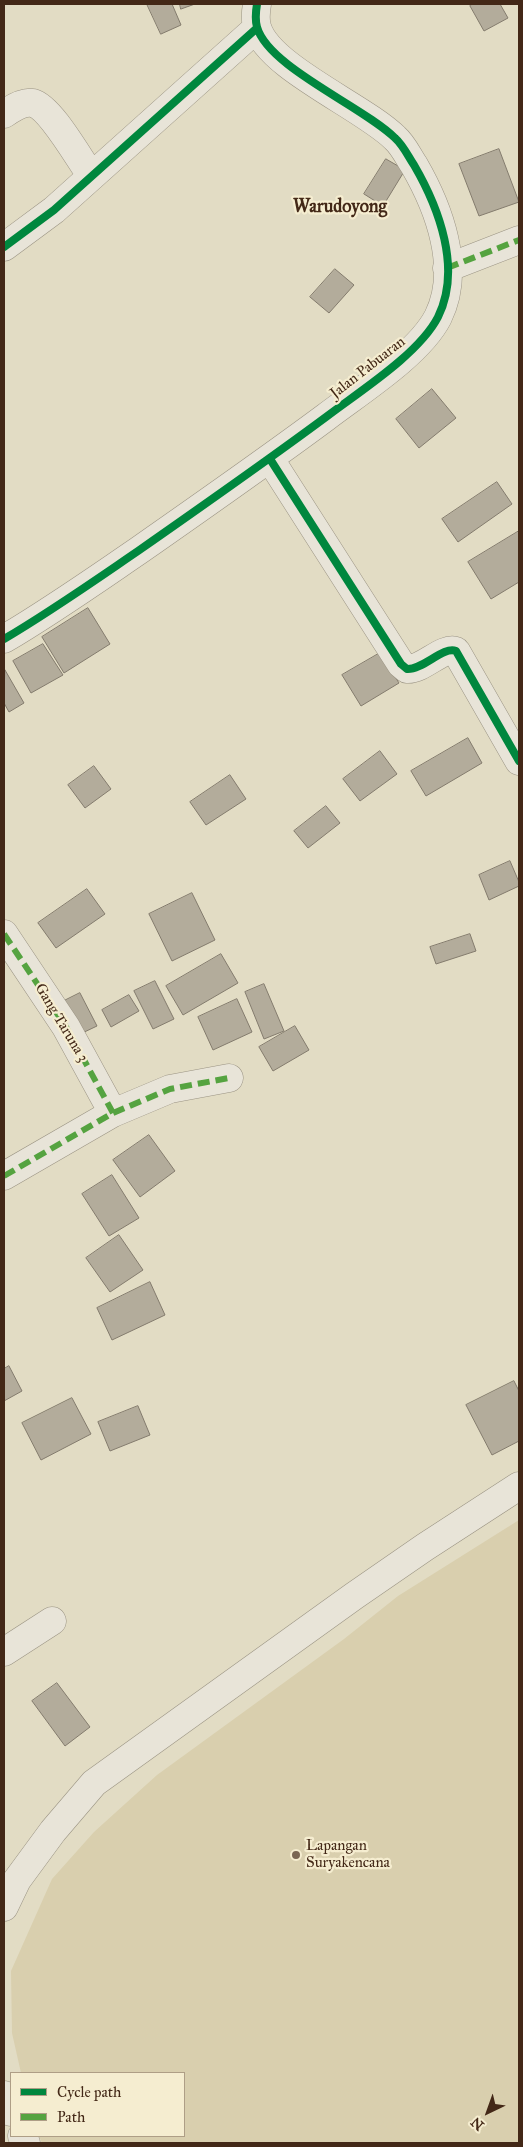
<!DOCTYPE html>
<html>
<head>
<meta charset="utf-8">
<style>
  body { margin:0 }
  #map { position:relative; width:523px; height:2147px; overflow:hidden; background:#e2dcc4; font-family:"IM FELL Great Primer",serif }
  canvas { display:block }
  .frame { position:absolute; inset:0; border:5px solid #432817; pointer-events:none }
  .legend { position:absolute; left:10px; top:2072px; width:175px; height:65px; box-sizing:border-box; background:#f5edd0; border:1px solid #ae9e86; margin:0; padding:6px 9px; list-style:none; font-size:15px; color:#432817 }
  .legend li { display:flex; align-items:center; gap:10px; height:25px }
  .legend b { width:25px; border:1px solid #ae9e86 }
  .north { position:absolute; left:463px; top:2087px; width:50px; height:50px; -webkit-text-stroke:4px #f5edd0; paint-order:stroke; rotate:222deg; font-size:14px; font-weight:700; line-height:20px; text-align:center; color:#432817 }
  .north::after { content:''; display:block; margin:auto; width:18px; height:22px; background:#432817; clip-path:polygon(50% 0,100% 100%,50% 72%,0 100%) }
</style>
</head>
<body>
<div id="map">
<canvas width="523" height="2147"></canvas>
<div class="frame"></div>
<ul class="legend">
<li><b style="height:6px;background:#00873e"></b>Cycle path</li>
<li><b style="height:6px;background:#55a340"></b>Path</li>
</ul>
<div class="north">N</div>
</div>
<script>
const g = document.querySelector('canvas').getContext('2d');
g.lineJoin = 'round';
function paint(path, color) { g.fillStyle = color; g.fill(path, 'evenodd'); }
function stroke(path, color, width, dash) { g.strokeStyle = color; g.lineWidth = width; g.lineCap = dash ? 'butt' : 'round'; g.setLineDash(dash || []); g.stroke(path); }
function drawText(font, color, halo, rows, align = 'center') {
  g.font = font + ' "IM FELL Great Primer",serif'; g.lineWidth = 4.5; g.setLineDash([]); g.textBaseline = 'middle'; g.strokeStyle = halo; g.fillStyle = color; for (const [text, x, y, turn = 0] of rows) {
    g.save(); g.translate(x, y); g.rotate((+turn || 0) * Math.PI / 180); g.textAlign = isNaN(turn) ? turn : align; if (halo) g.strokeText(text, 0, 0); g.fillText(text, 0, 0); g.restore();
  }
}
paint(new Path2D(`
  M519,1520V2143H42L39,2136H184V2073H21L12,2033L11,1971L52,1879L94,1832L157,1775L344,1639L398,1596Z`), '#d9cfae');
const building = new Path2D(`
  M147,4H172L181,25L161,34Z
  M180,4H195L181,9Z
  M473,4H500L508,18L484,31L470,6Z
  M499,149L519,202L479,216L459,164Z
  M386,159L405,170L383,206L364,194Z
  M335,269L354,285L329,313L310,297Z
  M432,389L456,418L419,448L396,419Z
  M497,482L512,504L458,542L442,519Z
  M519,531V582L491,599L468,562Z
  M88,608L110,644L64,673L42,637Z
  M43,644L63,675L31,693L13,661Z
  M380,653L399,683L361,706L342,675Z
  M5,670L24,703L9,712L4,703Z
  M468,738L482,763L426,796L411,771Z
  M380,751L397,774L360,801L343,779Z
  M94,766L111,789L85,808L68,785Z
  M230,775L246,799L206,825L190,802Z
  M326,806L340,823L308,848L294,831Z
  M510,861L519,882V886L489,900L479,875Z
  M87,889L105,914L56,948L38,923Z
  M192,893L215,940L172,961L149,914Z
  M470,934L476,951L436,964L430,947Z
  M221,954L238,983L183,1015L166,986Z
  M155,981L174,1019L153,1029L134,991Z
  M264,984L284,1031L264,1039L245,992Z
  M80,993L97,1026L78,1035L60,1003Z
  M129,995L139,1011L111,1027L102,1010Z
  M237,999L252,1032L213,1050L198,1017Z
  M295,1026L309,1050L273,1071L259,1047Z
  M149,1135L175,1171L140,1197L113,1160Z
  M112,1175L139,1218L109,1236L82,1194Z
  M119,1235L143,1270L110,1292L86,1258Z
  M150,1282L165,1315L112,1340L97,1308Z
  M9,1366L22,1391L4,1401V1369Z
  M514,1381L519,1391V1441L492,1455L466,1405Z
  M72,1398L91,1434L41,1460L22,1423Z
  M138,1406L150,1435L110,1451L98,1422Z
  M57,1683L90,1727L65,1746L32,1701Z`);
paint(building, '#b3ac9b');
stroke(building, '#837b6d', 1);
const minor = new Path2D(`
  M4,114C11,109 23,101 33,103C51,108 79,159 91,175
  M4,247L54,210L257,28
  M447,268L519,240
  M270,459L401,664L407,669C423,670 443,646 456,651L519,761
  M4,639C50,612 94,581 138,551C201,507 264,463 326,417C360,391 419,354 438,317C462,269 439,208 414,165C408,156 403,145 395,138C364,107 268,67 257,27C255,20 256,10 257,4
  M4,934L66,1027L113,1113
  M4,1176L113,1113L170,1089L229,1078
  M4,1652L52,1621
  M4,1907L17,1880L53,1831L94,1783L354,1596L425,1547L519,1486
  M4,2095L11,2112
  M22,2136L26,2143`);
stroke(minor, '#9a9383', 29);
stroke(minor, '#e8e4d8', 28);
stroke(new Path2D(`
  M447,268L519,240
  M4,934L66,1027L113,1113
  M4,1176L113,1113L170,1089L229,1078`), '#55a340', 6, [12, 6]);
stroke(new Path2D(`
  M4,247L54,210L257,28
  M270,459L401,664L407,669C423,670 443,646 456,651L519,761
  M4,639C50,612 94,581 138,551C201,507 264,463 326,417C360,391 419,354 438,317C462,269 439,208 414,165C408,156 403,145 395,138C364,107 268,67 257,27C255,20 256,10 257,4`), '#00873e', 8);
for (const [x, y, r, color] of [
  [296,1855,5,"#7b6754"]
]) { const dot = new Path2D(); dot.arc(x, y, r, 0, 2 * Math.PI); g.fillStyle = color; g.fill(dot); stroke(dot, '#f5edd0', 2); }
drawText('15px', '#432817', '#f5edd0', [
  ["Jalan Pabuaran",368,368,-38],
  ["Gang Taruna 3",61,1023,59]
]);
drawText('15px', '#432817', '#f5edd0', [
  ["Lapangan",306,1846],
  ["Suryakencana",306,1863]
], 'left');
drawText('bold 18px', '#432817', '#f5edd0', [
  ["Warudoyong",340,208]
]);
</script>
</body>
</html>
